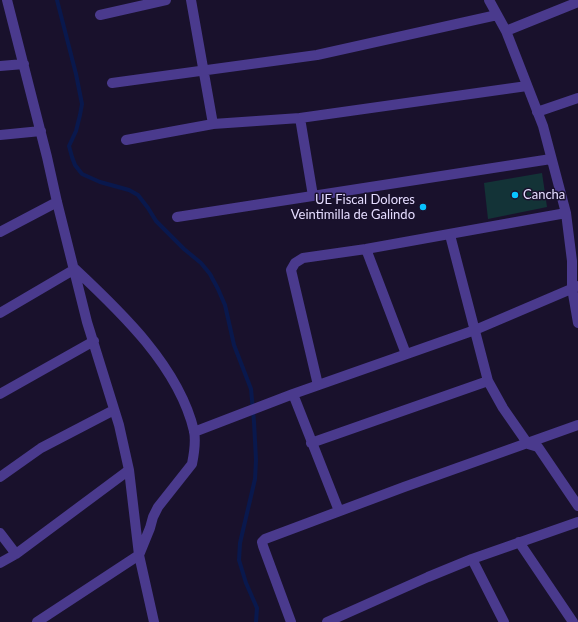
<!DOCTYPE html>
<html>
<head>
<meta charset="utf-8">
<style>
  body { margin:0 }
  canvas { display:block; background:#19112c }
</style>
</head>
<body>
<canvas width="578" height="622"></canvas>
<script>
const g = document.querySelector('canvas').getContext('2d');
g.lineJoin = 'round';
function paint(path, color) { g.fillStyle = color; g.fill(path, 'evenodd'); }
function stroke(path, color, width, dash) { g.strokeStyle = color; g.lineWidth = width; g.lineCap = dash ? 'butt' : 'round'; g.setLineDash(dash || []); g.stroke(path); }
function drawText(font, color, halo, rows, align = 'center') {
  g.font = font + ' Lato,sans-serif'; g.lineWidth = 3; g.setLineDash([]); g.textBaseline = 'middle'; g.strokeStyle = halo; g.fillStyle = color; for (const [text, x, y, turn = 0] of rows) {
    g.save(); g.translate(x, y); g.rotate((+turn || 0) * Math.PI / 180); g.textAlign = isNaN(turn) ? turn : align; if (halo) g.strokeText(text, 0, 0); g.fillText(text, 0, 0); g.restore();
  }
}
paint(new Path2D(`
  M542,173L547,207L488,219L484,183Z`), '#133337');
stroke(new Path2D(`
  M57,0L76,74L82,104L80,115L76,131L69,146L72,157L75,165L82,174L100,182L129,190L138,195L148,208L156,221L184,249L201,263L210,274L218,289L225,305L234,345L251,389L254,422L256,460L255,479L240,543L239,560L246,583L257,608L256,622`), '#09184d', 4);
stroke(new Path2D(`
  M7,0L47,157L57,202L87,322L119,425L129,470L139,555L154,622
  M191,0L213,124
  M489,0L506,31L543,126L566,213L572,261V288L578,323
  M100,15L166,0
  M506,31L578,2
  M0,66L24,64
  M112,83L317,55L497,15
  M537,112L578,98
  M300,118L313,196
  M0,135L41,131
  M126,140L213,124L300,118L527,86
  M177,217L551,159
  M0,232L57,202
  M450,235L488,381L503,408L528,444L538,447L578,506
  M366,249L406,354
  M0,313L75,269C121,312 179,367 194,431C196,441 194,454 192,464L158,507L153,517L150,528L139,555L37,622
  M318,385L291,270L295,263L303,258L366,249L566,213
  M0,394L94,341
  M194,432L293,394
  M311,443L488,381
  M0,477L41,448L114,410
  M339,511L293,394L475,330L578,286
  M0,533L16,554
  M519,542L573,622
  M472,559L504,622
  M0,563L16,554L129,470
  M291,622L263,546L262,542L265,539L404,487L578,425
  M327,622L428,577L472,559L578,522`), '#4a3a8d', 10);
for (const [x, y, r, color] of [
  [515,195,4,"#08c2ff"],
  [423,207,4,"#08c2ff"]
]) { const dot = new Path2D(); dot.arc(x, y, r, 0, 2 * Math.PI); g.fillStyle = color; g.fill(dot); stroke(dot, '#19112c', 1.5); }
drawText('13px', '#e5dcff', '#19112c', [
  ["Cancha",523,195],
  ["UE Fiscal Dolores",415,200,"right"],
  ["Veintimilla de Galindo",415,215,"right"]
], 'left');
</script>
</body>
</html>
